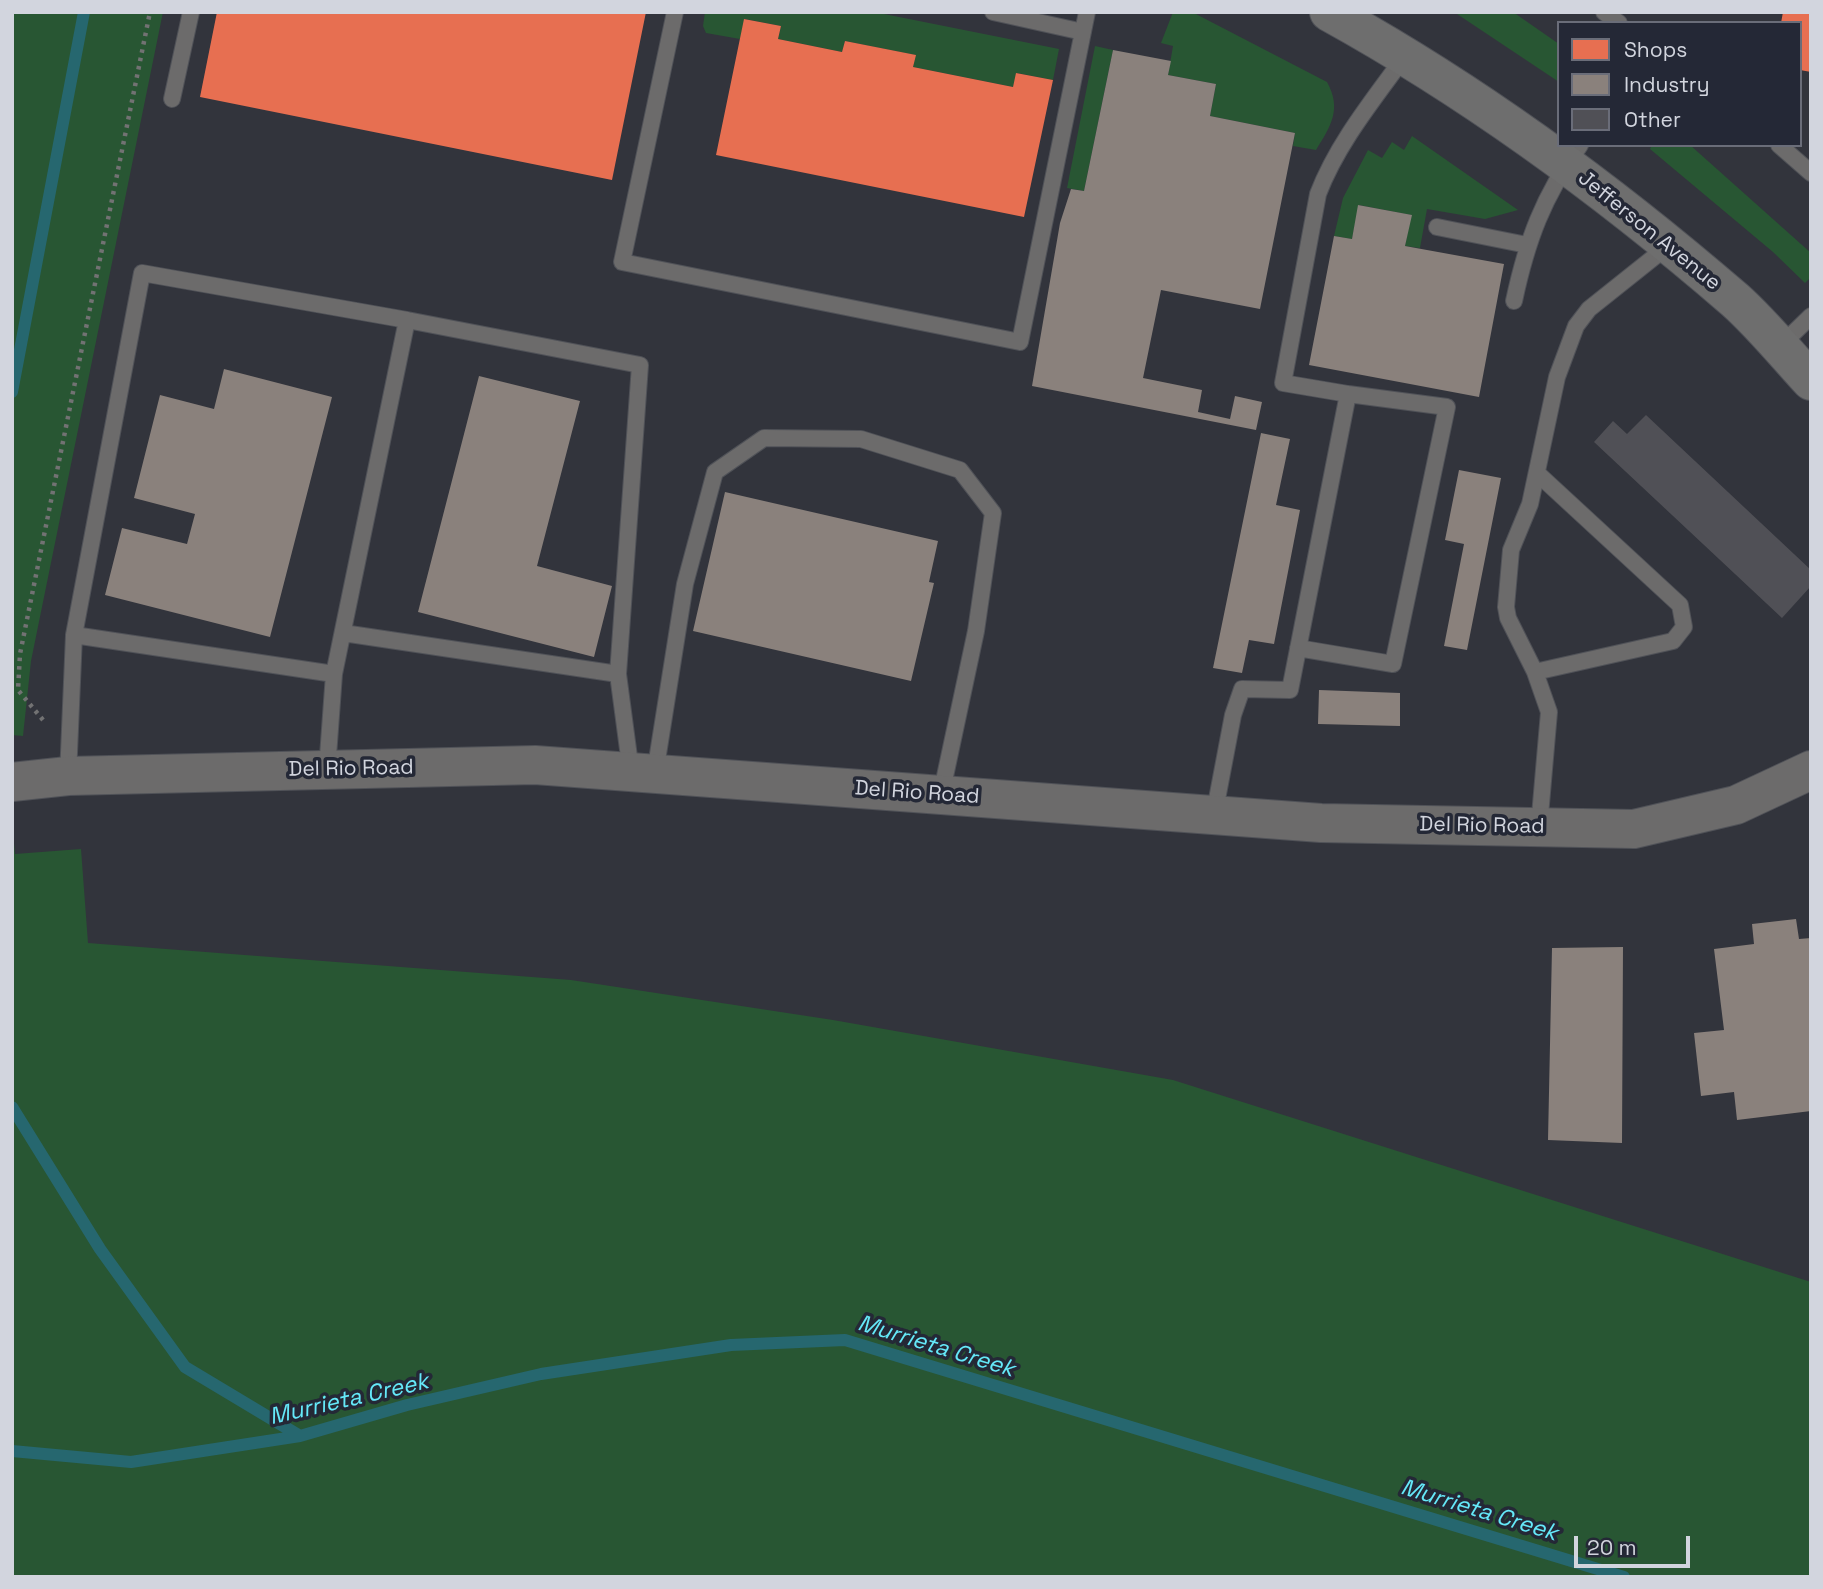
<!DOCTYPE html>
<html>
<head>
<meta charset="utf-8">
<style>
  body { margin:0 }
  #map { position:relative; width:1823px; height:1589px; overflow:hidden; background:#32343c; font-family:"Space Grotesk",sans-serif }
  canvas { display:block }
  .frame { position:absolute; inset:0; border:14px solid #d2d5de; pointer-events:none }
  .legend { position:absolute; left:1557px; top:21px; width:245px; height:126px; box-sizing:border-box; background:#242836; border:2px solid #6a6d79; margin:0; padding:9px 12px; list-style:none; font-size:21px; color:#d2d5de }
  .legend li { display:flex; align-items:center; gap:14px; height:35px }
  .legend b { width:35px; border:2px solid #6a6d79 }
  .scale { position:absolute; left:1574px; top:1536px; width:116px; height:32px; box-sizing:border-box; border:4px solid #d2d5de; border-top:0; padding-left:9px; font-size:21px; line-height:24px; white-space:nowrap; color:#d2d5de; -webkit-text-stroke:5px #242836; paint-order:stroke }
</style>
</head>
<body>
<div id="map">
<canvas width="1823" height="1589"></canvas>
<div class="frame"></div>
<ul class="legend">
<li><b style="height:19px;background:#e76f51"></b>Shops</li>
<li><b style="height:19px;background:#8a817c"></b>Industry</li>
<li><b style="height:19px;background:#505056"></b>Other</li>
</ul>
<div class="scale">20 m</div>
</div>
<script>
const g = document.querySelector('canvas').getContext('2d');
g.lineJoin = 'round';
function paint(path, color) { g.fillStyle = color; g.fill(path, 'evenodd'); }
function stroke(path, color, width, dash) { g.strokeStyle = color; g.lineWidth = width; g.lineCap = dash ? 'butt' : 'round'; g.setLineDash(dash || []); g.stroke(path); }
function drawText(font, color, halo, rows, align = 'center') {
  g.font = font + ' "Space Grotesk",sans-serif'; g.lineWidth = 7; g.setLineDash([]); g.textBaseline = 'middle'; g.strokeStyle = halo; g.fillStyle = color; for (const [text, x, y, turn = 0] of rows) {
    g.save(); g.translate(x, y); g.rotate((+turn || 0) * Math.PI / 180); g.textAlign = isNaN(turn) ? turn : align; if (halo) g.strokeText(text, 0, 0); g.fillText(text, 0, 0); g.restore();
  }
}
paint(new Path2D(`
  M12,12H163L31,661L23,736L12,735Z
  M705,12H874L1059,49L1053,80L1017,73L1013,87L913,67L915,55L845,41L842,52L778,39L781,26L745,19L740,39L706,33L703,26Z
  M1173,12H1192L1327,82C1342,109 1331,126 1316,150L1293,146L1295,133L1210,116L1216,84L1168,75L1173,46L1161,43Z
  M1454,12H1513L1559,44V82Z
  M1095,46L1113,50L1084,191L1067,188Z
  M1412,136L1518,210L1485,219L1427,209L1420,248L1405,246L1411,215L1359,205L1352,239L1334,236L1343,198L1368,150L1382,158L1392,142L1404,150Z
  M1652,145H1690L1811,253V277L1805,283L1773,252L1650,149Z
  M12,821L15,854L81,849L88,943L571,980L833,1020L1173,1080L1811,1282V1577H12Z`), '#285633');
paint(new Path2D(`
  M217,12H646L612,180L200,97Z
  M1783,12H1811V72L1800,70V23H1781Z
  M744,19L781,26L778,39L842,52L845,41L916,55L913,67L1013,87L1016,73L1053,80L1024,217L716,155Z`), '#e76f51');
paint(new Path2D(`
  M1113,50L1171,61L1168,75L1216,84L1210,116L1295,133L1260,309L1161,290L1143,378L1202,390L1198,412L1230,419L1235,396L1262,402L1256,430L1032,386L1060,223L1071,189L1084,191Z
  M1358,205L1412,215L1405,246L1504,264L1479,397L1309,365L1334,236L1352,239Z
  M224,369L332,397L270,637L105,595L122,528L187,544L195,514L134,498L160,395L214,409Z
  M479,376L580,401L537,566L612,586L594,657L418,612Z
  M1261,433L1290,439L1276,505L1300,510L1274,644L1249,640L1242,673L1213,668Z
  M1459,470L1501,478L1467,650L1444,646L1464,544L1445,540Z
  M725,492L938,541L929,582L934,583L911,681L693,631Z
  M1319,690L1400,693V726L1318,724Z
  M1796,919L1799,939L1811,938V1111L1737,1120L1734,1092L1701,1096L1694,1033L1724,1030L1714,949L1754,944L1752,924Z
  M1623,947L1622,1143L1548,1140L1552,948Z`), '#8a817c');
stroke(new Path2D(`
  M12,392L84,12
  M12,1107L100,1249L185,1367L300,1436
  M12,1451L131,1462L300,1436L407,1405L541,1374L731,1345L845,1340L1624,1577`), '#26676f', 12);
paint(new Path2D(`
  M1646,415L1811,570V586L1782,618L1594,442L1613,421L1627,434Z`), '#505056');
const service = new Path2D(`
  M675,12L622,262L1020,342L1087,12
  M993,12L1083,32
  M1604,12L1619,23
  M172,99L191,12
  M1779,145L1811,173
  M1437,227L1527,245
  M1514,301C1527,240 1543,197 1580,145
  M407,320L640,365L618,674L631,772
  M1779,347L1811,316
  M343,633L618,674
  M74,635L142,273L407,320L334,674
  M1298,648L1393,664L1447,407L1348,394
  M1535,672L1673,641L1684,627L1680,605L1537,473
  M655,773L685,584L715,472L764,438L861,439L960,470L993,513L976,631L941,795
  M68,776L74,635L334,674L327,770
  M1214,815L1233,715L1242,689L1290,690L1348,394L1283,383L1318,194C1337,144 1373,100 1405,56
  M1539,827L1549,712L1535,672L1508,618L1506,607L1511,550L1530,504L1557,377L1576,326L1589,309L1668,246`);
const tertiary = new Path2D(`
  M12,782L68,776L535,765L1321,823L1634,829L1736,805L1811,770`);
const secondary = new Path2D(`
  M1329,12C1474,92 1610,192 1735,300C1762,324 1786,354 1811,381`);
stroke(service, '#505258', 18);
stroke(tertiary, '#505258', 40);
stroke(secondary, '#505258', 40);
stroke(new Path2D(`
  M43,720L18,690L20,654L150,12`), '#727273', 4.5, [3.5, 5]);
stroke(service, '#6c6b6b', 16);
stroke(tertiary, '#6c6b6b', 38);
stroke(secondary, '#6e6e6e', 38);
drawText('21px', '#d2d5de', '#242836', [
  ["Jefferson Avenue",1649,231,39],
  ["Del Rio Road",351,769,-1],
  ["Del Rio Road",917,793,4],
  ["Del Rio Road",1482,826,1]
]);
drawText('italic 23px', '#65e9f9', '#242836', [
  ["Murrieta Creek",936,1347,17],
  ["Murrieta Creek",349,1400,-13],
  ["Murrieta Creek",1479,1511,17]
]);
</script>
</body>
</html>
